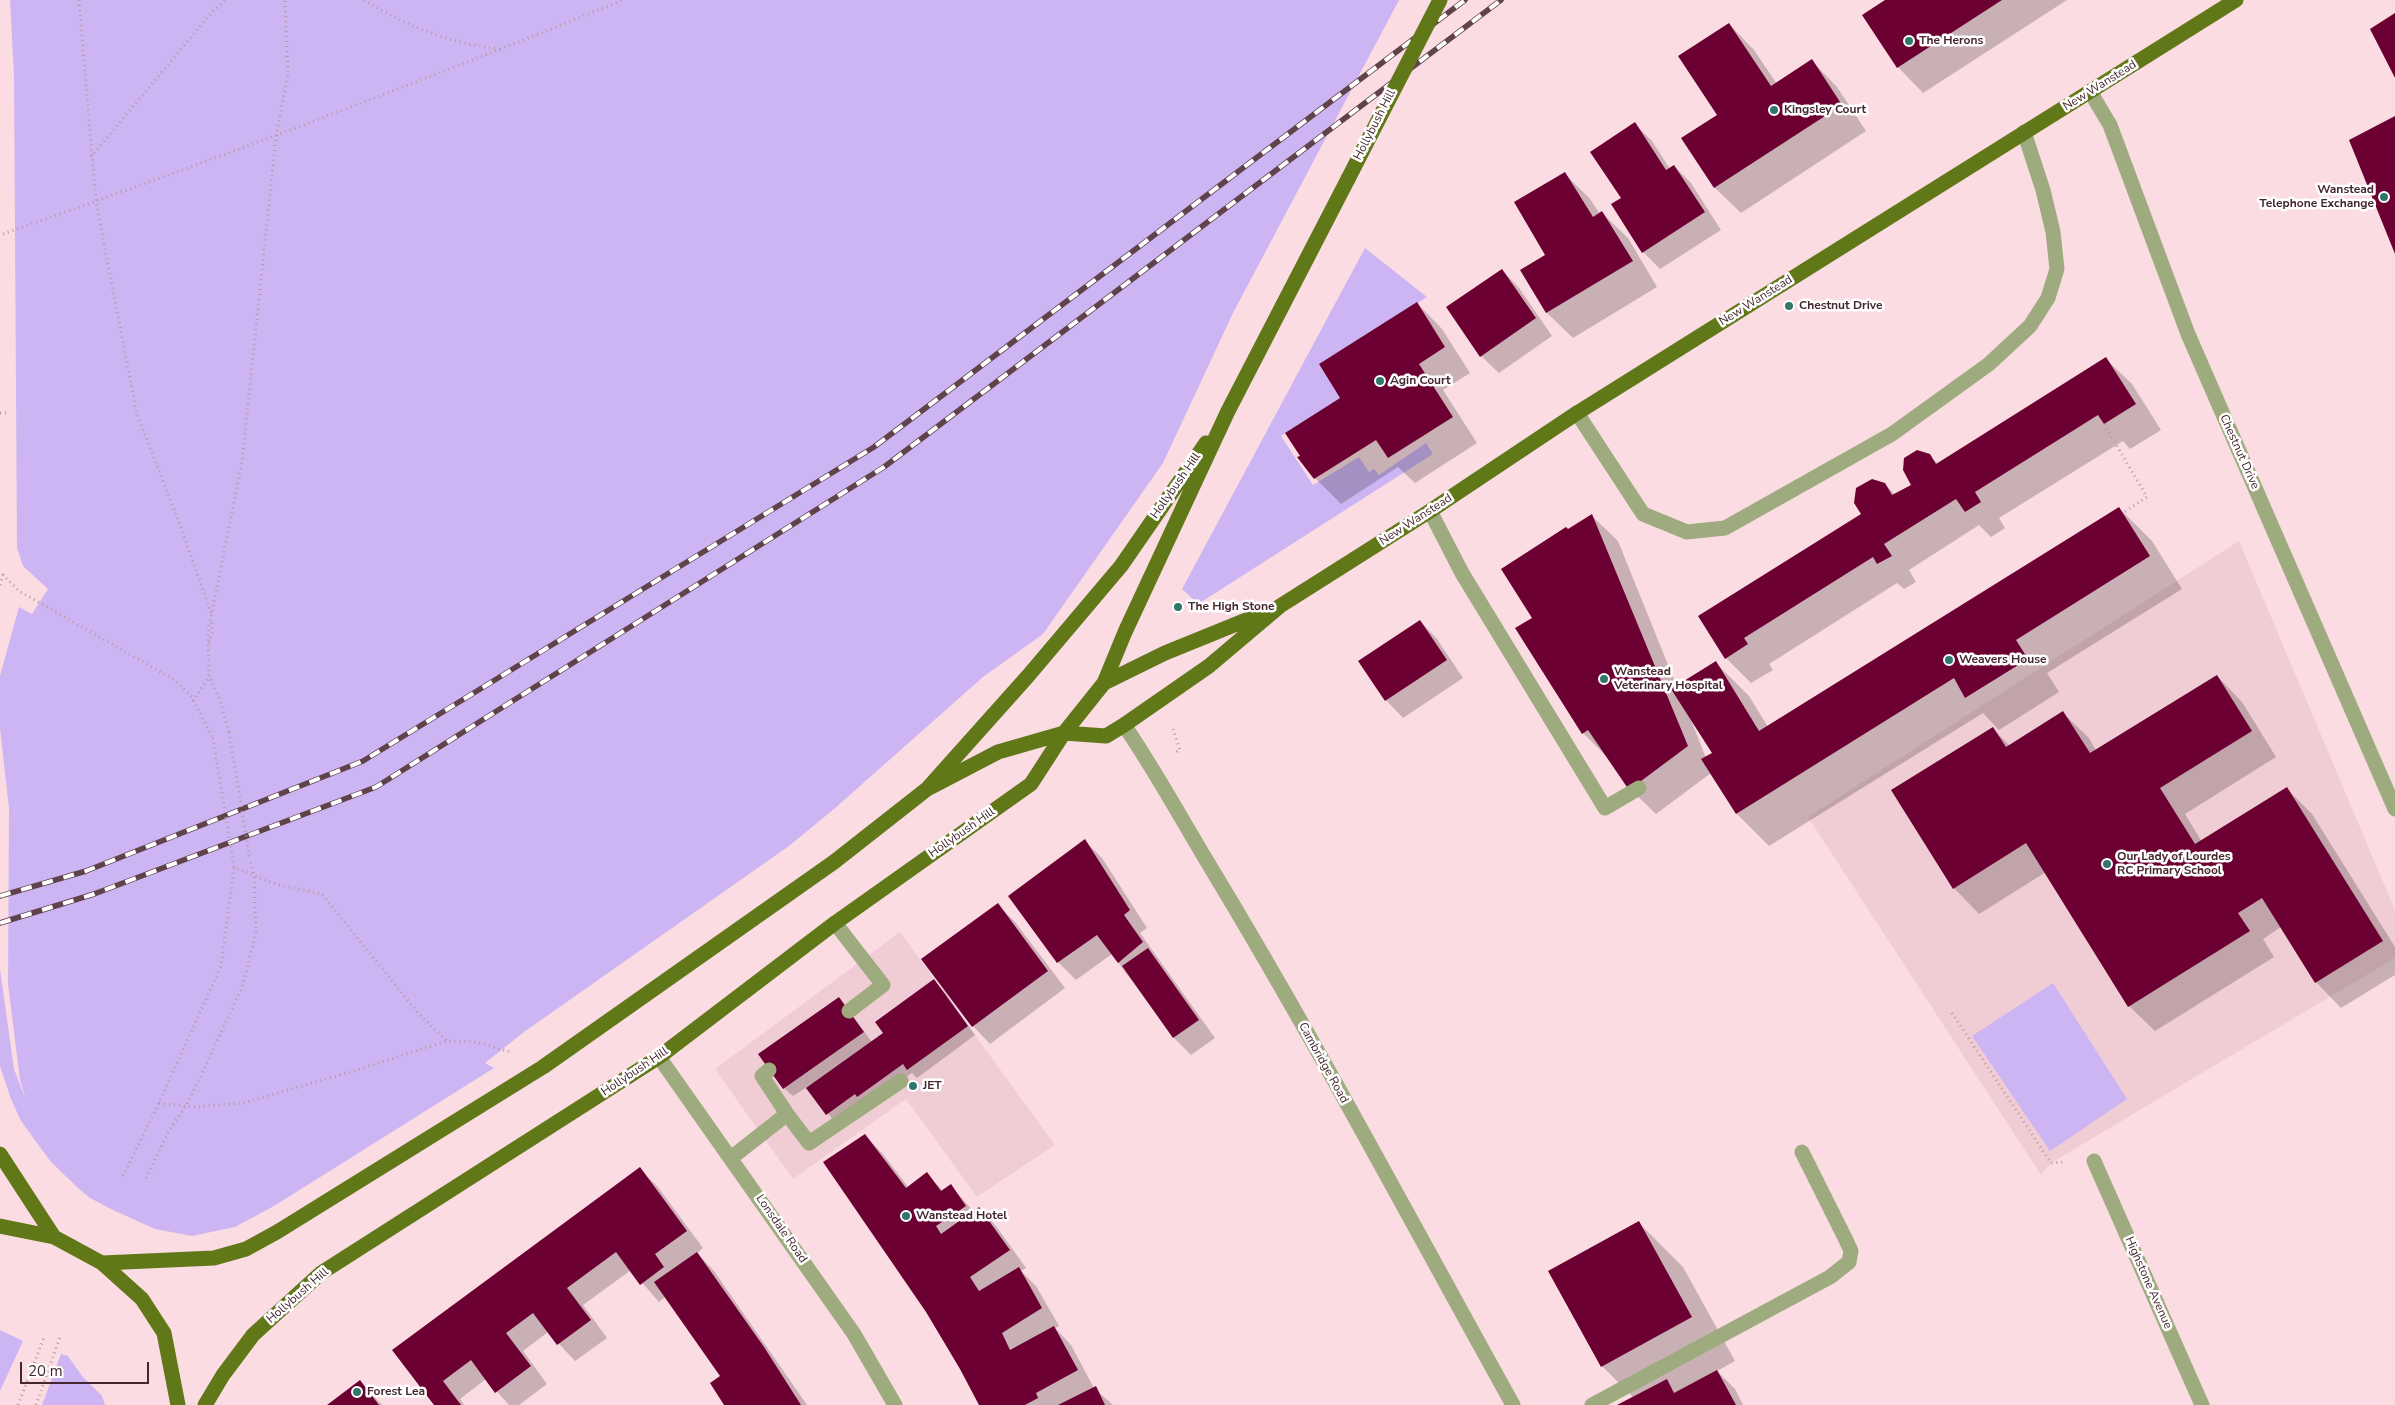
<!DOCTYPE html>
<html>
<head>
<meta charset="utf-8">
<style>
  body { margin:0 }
  #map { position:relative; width:2395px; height:1405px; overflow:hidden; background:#fcdce3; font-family:"Nunito Sans",sans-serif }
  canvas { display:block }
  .scale { position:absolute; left:20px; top:1362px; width:129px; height:22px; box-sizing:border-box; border:2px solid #45272f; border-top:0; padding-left:6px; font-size:15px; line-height:18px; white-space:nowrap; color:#45272f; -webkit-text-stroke:4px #fff; paint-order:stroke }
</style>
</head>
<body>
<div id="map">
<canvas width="2395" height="1405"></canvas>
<div class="scale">20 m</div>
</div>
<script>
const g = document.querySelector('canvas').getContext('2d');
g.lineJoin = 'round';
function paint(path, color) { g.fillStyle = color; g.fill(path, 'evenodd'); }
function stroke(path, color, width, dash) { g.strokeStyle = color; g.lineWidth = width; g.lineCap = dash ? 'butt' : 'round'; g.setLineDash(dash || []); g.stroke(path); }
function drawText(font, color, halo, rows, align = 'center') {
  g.font = font + ' "Nunito Sans",sans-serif'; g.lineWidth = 5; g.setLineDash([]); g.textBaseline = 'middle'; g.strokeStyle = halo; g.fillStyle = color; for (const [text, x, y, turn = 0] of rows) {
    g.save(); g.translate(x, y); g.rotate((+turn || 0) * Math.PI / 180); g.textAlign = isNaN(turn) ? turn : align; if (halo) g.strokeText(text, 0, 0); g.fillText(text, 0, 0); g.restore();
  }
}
paint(new Path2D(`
  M2239,541L2395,910V958L2051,1163L2041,1175L1808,817Z
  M900,932L1055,1145L977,1197L906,1099L793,1179L715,1069Z`), '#f0cdd5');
paint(new Path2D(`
  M10,0H1399L1233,313L1163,463L1043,634L983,677L834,809L789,846L524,1032L485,1063L494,1068L274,1206L235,1227L192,1236L155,1229L113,1210L90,1198L78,1188L51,1162L21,1121L11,1099L0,1066V969L14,1069L26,1100L20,1080L8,984L9,808L0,728V676L19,607L32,614L48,589L23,566L17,548L14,77Z
  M1365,248L1427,297L1319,364L1340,398L1281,436L1313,485L1359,457L1369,472L1374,469L1379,475L1426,443L1433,454L1198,604L1182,589Z
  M2053,983L2127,1099L2050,1151L1972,1036Z
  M0,1330L23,1341L0,1391Z
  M61,1354L68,1356L82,1376L102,1396L105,1405H42Z`), '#cdb5f3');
paint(new Path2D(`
  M1887,0H2067L1923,93L1898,67Z
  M1729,24L1754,50L1777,84L1812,61L1837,87L1866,131L1741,213L1715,188L1683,139L1719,115Z
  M1635,124L1652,141L1670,169L1674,166L1691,183L1721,230L1660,269L1643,252L1623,199Z
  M1564,173L1590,199L1600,214L1602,213L1628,238L1657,287L1573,338L1547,313L1522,271L1547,255Z
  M1502,270L1519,288L1552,336L1499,373L1481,356Z
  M1417,303L1442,329L1470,373L1443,390L1477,443L1415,483L1398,467L1341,504L1308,471L1299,458L1342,398Z
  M2106,359L2132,384L2161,430L2130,449L2123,441L1999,518L2005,528L1991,537L1979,525L1909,570L1916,582L1904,589L1897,583L1769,664L1773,670L1751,683L1726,658L1700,616L1863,515L1885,484L1895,495L1912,486L1929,455L1938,464Z
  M2119,508L2152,541L2182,589L2047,673L2059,692L1999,730L1983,713L1769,846L1737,814L1711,773L1656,814L1630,789L1609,759L1583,733L1533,618L1568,531L1592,516L1618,541L1677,687L1716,663L1749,696L1768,727ZM1691,720L1713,753L1706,758Z
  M1420,621L1437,639L1463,678L1403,718L1386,700Z
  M2217,676L2242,702L2276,757L2185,814L2202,842L2287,789L2312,814L2395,947V975L2341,1008L2316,982L2281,927L2263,939L2274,957L2155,1031L2129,1006L2046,872L1979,914L1954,888L1993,729L2010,746L2063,713L2089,738L2096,751Z
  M1085,841L1102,858L1147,928L1140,933L1215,1038L1191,1055L1174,1038L1112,954L1076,980L1058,962L1010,896Z
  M997,904L1015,922L1065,988L990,1044L973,1026Z
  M934,981L944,991L975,1035L917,1078L912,1073L867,1105L835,1122L807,1087L793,1096L784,1088L839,999L872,1042L885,1033Z
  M864,1135L882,1153L909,1188L927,1174L943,1191L951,1186L974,1212L979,1208L996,1226L1026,1268L1021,1271L1036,1286L1059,1326L1055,1328L1071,1345L1094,1388L1113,1405H981Z
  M639,1169L657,1186L703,1248L697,1253L714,1271L807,1405H726L722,1377L665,1297L659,1302L631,1270L583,1305L607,1338L575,1361L548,1332L523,1351L547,1384L519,1405H509L486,1379L460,1399L464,1405H435L394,1350Z
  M1639,1223L1683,1267L1735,1361L1717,1371L1735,1389L1743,1405H1620L1634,1398L1602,1366Z
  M360,1382L382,1405H329Z`), '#0003');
paint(new Path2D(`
  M1885,0H2002L1897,68L1862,15Z
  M2395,13V78L2370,29Z
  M1729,23L1771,86L1812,59L1842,105L1714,188L1681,138L1717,115L1678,56Z
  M2395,116V254L2349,140Z
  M1635,122L1666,170L1674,165L1705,212L1642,253L1611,204L1621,198L1590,152Z
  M1565,172L1593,217L1602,211L1633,261L1546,313L1520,270L1545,255L1514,202Z
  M1502,269L1536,318L1480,357L1446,307Z
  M1417,302L1445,347L1419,364L1453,417L1388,458L1376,440L1314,479L1297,457L1300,456L1285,433L1340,398L1319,364Z
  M2106,357L2136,404L2104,424L2098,415L1975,492L1981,502L1965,512L1956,499L1884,544L1892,556L1877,564L1873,557L1744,638L1748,644L1725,659L1698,616L1861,514L1854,503L1856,488L1872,479L1885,483L1892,495L1911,485L1903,470L1904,458L1917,450L1930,454L1936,464Z
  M2119,507L2150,556L2016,640L2028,659L1965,698L1954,678L1736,814L1701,759L1712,753L1671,689L1716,661L1759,731Z
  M1592,514L1688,746L1629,790L1588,730L1582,734L1515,628L1532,618L1501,569L1566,527L1568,529Z
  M1420,620L1447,660L1385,701L1358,661Z
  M2217,675L2252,731L2160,788L2195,844L2287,787L2383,941L2315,983L2262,898L2238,913L2250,931L2128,1007L2026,843L1953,889L1891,790L1993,727L2006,747L2063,711L2090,753Z
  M1085,839L1130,910L1124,915L1143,942L1118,963L1097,935L1057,963L1008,896Z
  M998,903L1048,971L972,1027L921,959Z
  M1148,948L1199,1020L1173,1038L1122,966Z
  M934,979L968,1026L907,1070L903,1064L857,1097L855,1094L826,1115L806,1088L883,1033L875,1022Z
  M839,997L864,1032L783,1089L758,1054Z
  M865,1134L906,1188L927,1172L941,1191L951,1184L966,1206L936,1226L941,1234L979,1207L1010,1250L970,1277L979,1291L1019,1267L1032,1290L1042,1308L1002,1333L1010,1350L1054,1326L1078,1370L1036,1393L1038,1398L1025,1405H979L960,1369L926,1312L823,1162Z
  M640,1167L687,1231L655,1254L664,1267L640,1285L616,1252L567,1288L591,1320L557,1345L533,1313L506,1333L531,1366L495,1393L471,1360L443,1381L461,1405H434L392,1350Z
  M1639,1221L1692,1317L1601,1367L1548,1271Z
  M697,1252L764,1347L801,1405H724L710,1383L720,1376L654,1282Z
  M1717,1370L1736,1405H1617L1667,1379L1674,1393Z
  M360,1380L379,1405H327Z
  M1096,1386L1105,1405H1058Z`), '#6d0032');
stroke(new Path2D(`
  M79,0L96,202L137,414L180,525L211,613
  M364,0C411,28 445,42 500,49
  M91,157L212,12L226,0
  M3,234C212,161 418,83 623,0
  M0,413H7
  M2104,424L2147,497L2123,513
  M0,585L3,575L19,591L173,679L191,696L213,738
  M209,643L212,633V622
  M193,701L209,677
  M1173,729L1180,750L1176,752
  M229,732L220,700L209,677L208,632L242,462L276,136L288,74L285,0
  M1952,1013L2051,1163L2064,1162
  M159,1103L195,1107L243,1103L350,1072L447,1041L477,1042L510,1052
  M123,1176L159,1103L221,966L234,867L275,884L322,894L418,1013L447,1041
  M146,1178L170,1129L186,1106L198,1082L243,985L256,932L254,876L250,860
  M18,1405L45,1335
  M36,1405L60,1337`), '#b899a0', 3, [1, 4]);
stroke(new Path2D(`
  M1577,413L1643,514L1687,532L1725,528L1892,434L1989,364L2030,326L2048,298L2057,269L2053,232L2043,190L2024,132
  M1430,511L1462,573L1605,808L1639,788
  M835,923L883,985L849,1011
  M787,1114L809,1143L901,1081
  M731,1158L787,1114L762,1076L769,1070
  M1592,1405L1830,1277L1849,1262L1851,1251L1846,1240L1802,1152`), '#9dab7f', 15);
stroke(new Path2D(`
  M2091,93L2110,125L2188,334L2395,809
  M1124,725C1157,773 1184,824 1214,873C1319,1047 1414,1227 1513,1405
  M659,1057L854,1334L895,1405
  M2094,1161L2202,1405`), '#9dab7f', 15);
stroke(new Path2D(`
  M1104,683L1165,653L1266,612
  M927,789L998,752L1064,733L1106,736L1124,725L1209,666L1280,606L1430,511L1577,413L2236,0
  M0,1154L54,1237
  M0,1226L54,1237L102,1263L142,1299L164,1333L178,1405
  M102,1263L214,1258L246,1249L277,1232L543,1067L834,862L927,789L1028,676L1121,566L1206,443
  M205,1405L223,1375L253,1335L321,1273L659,1057L835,923L1031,784L1064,733L1104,683L1125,632L1228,411L1348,179`), '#617819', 15);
const rail = new Path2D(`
  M0,896L86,871L363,761L874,447L1465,0
  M0,923L94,894L376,787L884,467L1501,0`);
stroke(rail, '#60424a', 5.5);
stroke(rail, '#fff', 4, [11]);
stroke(new Path2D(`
  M229,732L250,860
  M213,738L234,867`), '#b899a0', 3, [1, 4]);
stroke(new Path2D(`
  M1348,179L1440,0`), '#617819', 15);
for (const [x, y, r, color] of [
  [1909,41,5,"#30766c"],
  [1774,110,5,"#30766c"],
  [2384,197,5,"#30766c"],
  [1789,306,5,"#30766c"],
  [1380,381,5,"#30766c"],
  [1178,607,5,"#30766c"],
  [1949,660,5,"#30766c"],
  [1604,679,5,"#30766c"],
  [2107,864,5,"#30766c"],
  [913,1086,5,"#30766c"],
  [906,1216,5,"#30766c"],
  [357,1392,5,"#30766c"]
]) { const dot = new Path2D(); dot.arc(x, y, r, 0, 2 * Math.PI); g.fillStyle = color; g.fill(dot); stroke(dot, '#fff', 2); }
drawText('bold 12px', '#45272f', '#fff', [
  ["The Herons",1919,41],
  ["Kingsley Court",1784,110],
  ["Wanstead",2374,190,"right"],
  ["Telephone Exchange",2374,204,"right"],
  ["Chestnut Drive",1799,306],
  ["Agin Court",1390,381],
  ["The High Stone",1188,607],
  ["Weavers House",1959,660],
  ["Wanstead",1614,672],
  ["Veterinary Hospital",1614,686],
  ["Our Lady of Lourdes",2117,857],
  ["RC Primary School",2117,871],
  ["JET",923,1086],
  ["Wanstead Hotel",916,1216],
  ["Forest Lea",367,1392]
], 'left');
drawText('12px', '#45272f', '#fff', [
  ["New Wanstead",2100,86,-32],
  ["Hollybush Hill",1375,125,-63],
  ["New Wanstead",1756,301,-32],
  ["Chestnut Drive",2239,452,66],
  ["Hollybush Hill",1176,486,-55],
  ["New Wanstead",1416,520,-33],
  ["Hollybush Hill",962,833,-35],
  ["Cambridge Road",1323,1063,61],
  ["Hollybush Hill",635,1072,-34],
  ["Lonsdale Road",781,1229,55],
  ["Highstone Avenue",2148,1283,66],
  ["Hollybush Hill",298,1296,-41]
]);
</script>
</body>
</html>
